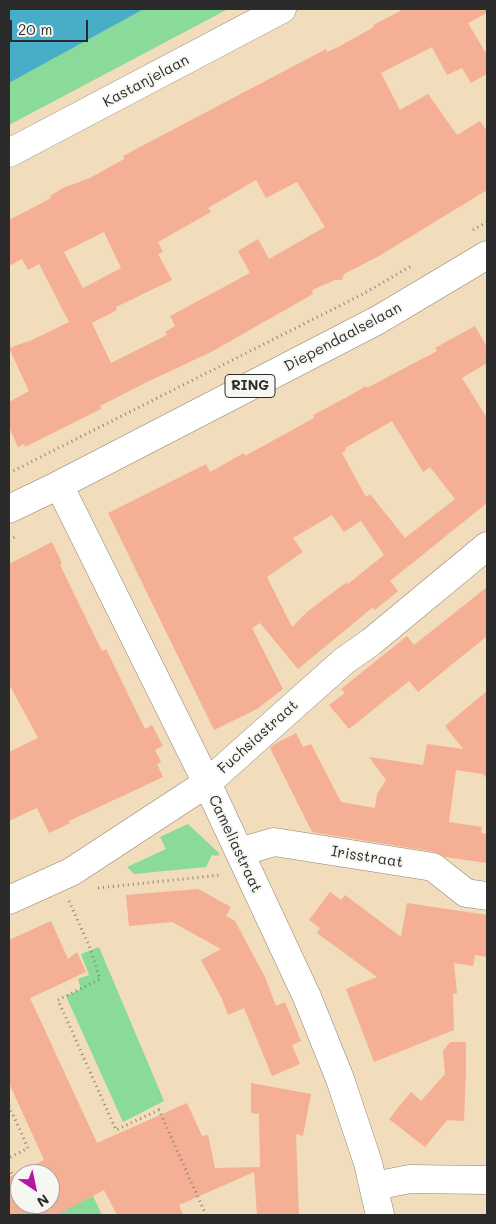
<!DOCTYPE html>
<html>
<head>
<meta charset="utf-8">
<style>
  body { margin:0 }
  #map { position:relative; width:496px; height:1224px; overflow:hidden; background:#f1dcbb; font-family:Mali,sans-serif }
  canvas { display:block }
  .frame { position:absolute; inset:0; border:10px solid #2b2b2b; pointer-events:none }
  .north { position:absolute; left:10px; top:1164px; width:50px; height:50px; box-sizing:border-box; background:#f6f6f2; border:1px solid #a5a5a2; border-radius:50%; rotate:146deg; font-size:14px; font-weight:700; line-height:20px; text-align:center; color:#2b2b2b }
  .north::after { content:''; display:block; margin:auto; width:18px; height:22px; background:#b5179e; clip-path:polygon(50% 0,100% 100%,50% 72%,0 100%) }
  .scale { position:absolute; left:10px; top:20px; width:78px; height:22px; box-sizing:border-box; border:2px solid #2b2b2b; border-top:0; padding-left:6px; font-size:15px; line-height:18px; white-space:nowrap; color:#2b2b2b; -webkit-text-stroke:4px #f6f6f2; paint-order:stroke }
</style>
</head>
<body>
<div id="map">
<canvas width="496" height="1224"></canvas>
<div class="frame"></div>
<div class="north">N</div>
<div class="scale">20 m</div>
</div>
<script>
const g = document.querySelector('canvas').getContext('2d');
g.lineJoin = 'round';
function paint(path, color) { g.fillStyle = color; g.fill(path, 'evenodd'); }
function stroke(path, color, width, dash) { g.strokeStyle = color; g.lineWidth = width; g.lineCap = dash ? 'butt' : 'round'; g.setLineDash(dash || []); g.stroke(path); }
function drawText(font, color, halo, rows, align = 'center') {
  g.font = font + ' Mali,sans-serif'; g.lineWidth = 4; g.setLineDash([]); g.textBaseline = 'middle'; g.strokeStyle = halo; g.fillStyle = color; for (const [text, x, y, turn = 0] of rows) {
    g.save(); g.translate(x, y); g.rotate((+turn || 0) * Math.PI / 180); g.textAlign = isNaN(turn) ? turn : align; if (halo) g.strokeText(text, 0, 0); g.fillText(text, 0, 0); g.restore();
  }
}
paint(new Path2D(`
  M144,9H228L9,125V83Z
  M188,824L220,854L216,856L212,855L206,867L134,874L127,867L166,849L160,837Z
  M99,947L164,1101L123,1122L66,996L81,989L78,979L89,975L81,954Z
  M93,1196L102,1215H52Z`), '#8ada9a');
paint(new Path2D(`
  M9,9H144L9,83Z`), '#48adc7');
paint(new Path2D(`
  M404,9H487V13L468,23L487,55V74L471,83L462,68L447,75L432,47L381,73L400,110L428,94L457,135L480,121L487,131V190L379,256L344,274L342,280H335L312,290L313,294L213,351L145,383L100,406L101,409L25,447L24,444L18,447L9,427V402L29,391L9,348L32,340L69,322L39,264L28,270L22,259L9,266V220L40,204L51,198L50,196L63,188L90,178L124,159L123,156L326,49L327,52L340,46L374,27L373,25ZM256,180L266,198L297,182L325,227L269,259L258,239L238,251L250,273L170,316L175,326L165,332L167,335L111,363L92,323L117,310L116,307L172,280L158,254L163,252L158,242L211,212L208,208ZM104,232L121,268L83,288L64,252Z
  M475,326L487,347V363L462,378L487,418V503L390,581L398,591L375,610L372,608L298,669L260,623L252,628L283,689L257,709L214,730L108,513L206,464L210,472L244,453L245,456L314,418L313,415L347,397L366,386L367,388L437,351L435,348ZM392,421L423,472L430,467L455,499L405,538L370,494L366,497L342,453L346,450L345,448ZM332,515L344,532L361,521L384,555L348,584L347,582L308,611L292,627L267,577L303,552L293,538Z
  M52,542L62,563L60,565L102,651L106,649L145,729L152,725L163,746L155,750L161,762L157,764L163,777L69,821L70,823L49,833L37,808L9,821V752L38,738L9,684V564Z
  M487,587V636L418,692L409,681L349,729L329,705L345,693L341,689L407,636L414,645Z
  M487,691V779L483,774L456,770L449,822L482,827L481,833L487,834V863L445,857L435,852L312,832L270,748L273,745L296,733L303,747L311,744L341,802L375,808L377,794L386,780L369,757L423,765L427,744L463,749L445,726Z
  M198,889L231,907L226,916L235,921L265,977L276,1006L285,1002L301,1041L292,1045L300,1064L272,1076L244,1008L228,1015L222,999L201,960L221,949L172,922L129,926L126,895Z
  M330,892L341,900L345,895L401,937L407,903L487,915V957L475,955L473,966L454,963L457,993L453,994L454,1030L374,1062L346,989L377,977L317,933L320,928L309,920Z
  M51,921L68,959L77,952L86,972L30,998L97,1143L187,1103L202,1136L208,1135L215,1168L260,1167L259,1114L251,1113V1083L311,1094L303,1136L296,1134L299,1215H257L254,1172L179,1205L183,1215H117L104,1190L57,1215H9V1177L44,1160L9,1083V940ZM20,1174H50V1204H20Z
  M450,1042H466V1072L464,1121L447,1120L425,1147L389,1119L411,1092L421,1101L445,1074L443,1051Z`), '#f5af94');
const minor = new Path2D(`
  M9,153L282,9
  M59,485L207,783L307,997L340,1079L368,1163L380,1215
  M240,852L274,842L433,867L466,893L487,896
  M9,900L71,872L207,783L344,661L371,642L487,546
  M374,1186L410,1179L487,1180`);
const primary = new Path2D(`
  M9,509L59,485L378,320L487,255`);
stroke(minor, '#8e8473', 29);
stroke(primary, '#8e8473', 29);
stroke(new Path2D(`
  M473,230L487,222
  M9,473L363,294L413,265
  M9,540L17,536
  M98,888L221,875
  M69,901L90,948L100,979L58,1000L116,1130L159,1110L206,1215
  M9,1106L28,1148L9,1158
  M9,1168L13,1176`), '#8e8473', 3, [1, 4]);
stroke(minor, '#fff', 28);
stroke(primary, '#fff', 28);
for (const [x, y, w] of [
  [250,386,50]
]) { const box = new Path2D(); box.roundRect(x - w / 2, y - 11.5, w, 23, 4); g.fillStyle = '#f6f6f2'; g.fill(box); stroke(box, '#2b2b2b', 1); }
drawText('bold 14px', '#2b2b2b', null, [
  ["RING",250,386]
]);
drawText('15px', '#2b2b2b', '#f6f6f2', [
  ["Kastanjelaan",146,81,-28],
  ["Diependaalselaan",343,337,-28],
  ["Fuchsiastraat",258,737,-42],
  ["Cameliastraat",235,844,65],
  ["Irisstraat",367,857,9]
]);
</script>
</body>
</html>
